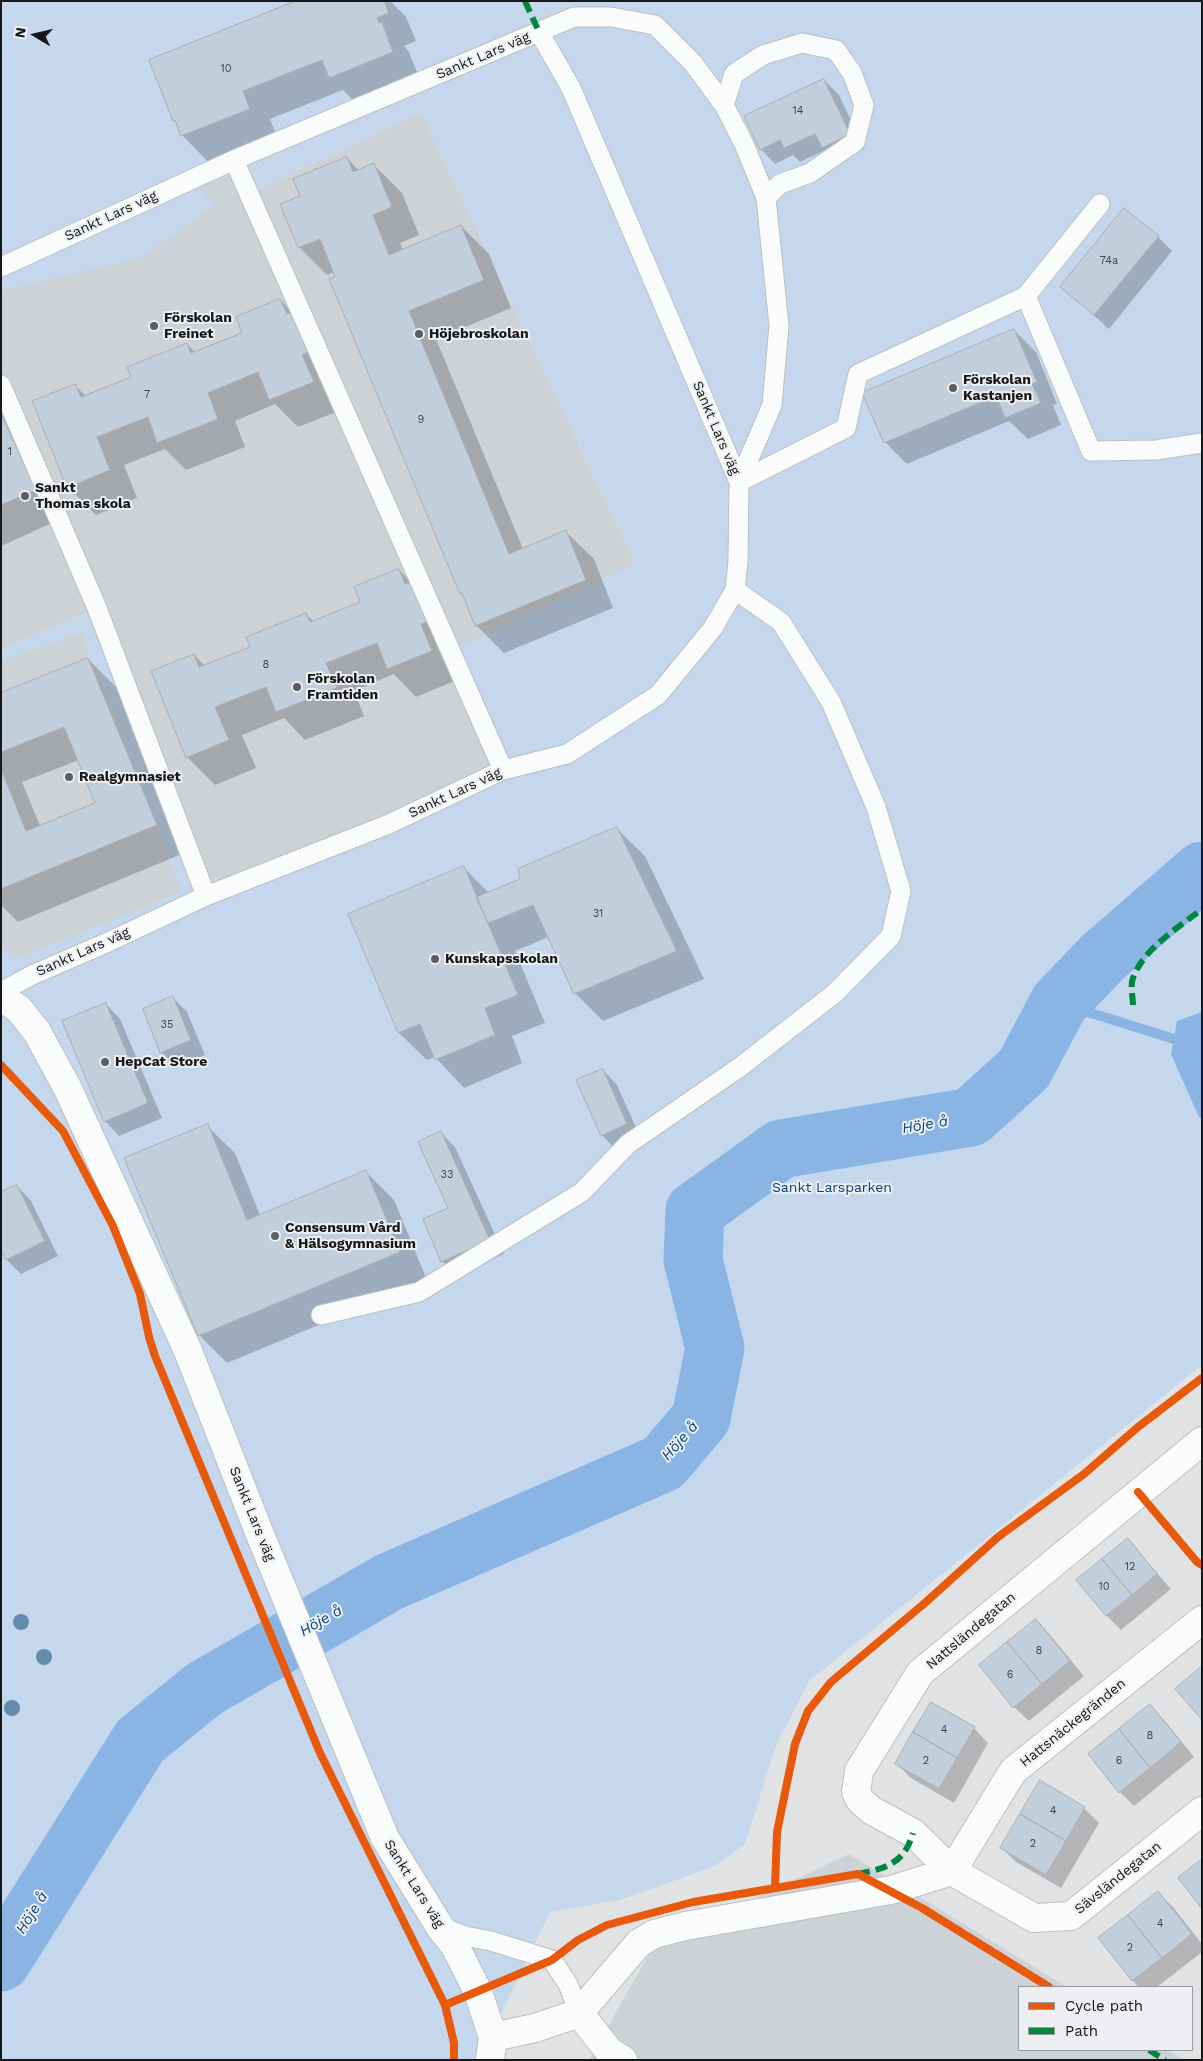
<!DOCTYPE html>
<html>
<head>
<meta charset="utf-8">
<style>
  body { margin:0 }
  #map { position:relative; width:1203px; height:2061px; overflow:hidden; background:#e1e2e4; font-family:"Work Sans",sans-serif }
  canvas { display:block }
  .frame { position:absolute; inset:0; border:2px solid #161718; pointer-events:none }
  .legend { position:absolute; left:1018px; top:1986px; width:175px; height:65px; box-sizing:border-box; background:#edeff2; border:1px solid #97999b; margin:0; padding:6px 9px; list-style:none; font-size:15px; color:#161718 }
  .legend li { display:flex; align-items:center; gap:10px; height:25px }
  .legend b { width:25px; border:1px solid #97999b }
  .north { position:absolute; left:10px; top:10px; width:50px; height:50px; -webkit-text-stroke:4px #edeff2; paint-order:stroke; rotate:279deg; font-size:14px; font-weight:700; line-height:20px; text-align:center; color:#161718 }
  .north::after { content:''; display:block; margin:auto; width:18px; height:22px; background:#161718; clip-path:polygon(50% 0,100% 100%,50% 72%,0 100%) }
</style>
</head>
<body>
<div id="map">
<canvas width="1203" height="2061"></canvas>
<div class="frame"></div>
<ul class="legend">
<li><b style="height:6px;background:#e8590c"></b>Cycle path</li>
<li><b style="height:6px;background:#00873e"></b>Path</li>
</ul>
<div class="north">N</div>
</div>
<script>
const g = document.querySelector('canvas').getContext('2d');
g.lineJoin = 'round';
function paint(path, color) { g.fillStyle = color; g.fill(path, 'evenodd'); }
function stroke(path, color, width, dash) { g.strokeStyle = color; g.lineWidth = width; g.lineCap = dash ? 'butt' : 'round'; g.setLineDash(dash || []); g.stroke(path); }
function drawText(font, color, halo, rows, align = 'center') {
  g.font = font + ' "Work Sans",sans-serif'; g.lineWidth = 4; g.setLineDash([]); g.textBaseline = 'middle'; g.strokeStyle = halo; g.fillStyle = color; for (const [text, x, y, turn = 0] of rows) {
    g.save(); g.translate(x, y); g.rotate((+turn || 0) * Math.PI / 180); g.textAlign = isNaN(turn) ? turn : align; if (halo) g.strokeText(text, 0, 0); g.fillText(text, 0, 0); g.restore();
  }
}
paint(new Path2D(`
  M421,112L636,564L451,651L503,770L206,896L97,608L1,649V267L234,160L249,194Z
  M82,632L182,892L15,960L1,944V661Z
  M849,1854L1067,1987H1019V2050H1168L1184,2060H589L653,1947Z`), '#cdd2d7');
paint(new Path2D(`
  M1,1H1202V1365L809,1681L776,1745L745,1844L713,1867L620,1900L550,1912L479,2060H1V944L15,959L182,892L82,632L1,661V649L97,608L206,895L502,770L451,651L636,563L421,112L249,194L234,160L190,181L214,206L143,257L1,291ZM464,866L518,994L485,1008L495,1035L435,1060L420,1024L398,1033L348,914ZM366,1170L400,1252L198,1336L247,1220Z`), '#c4d7ed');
paint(new Path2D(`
  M1202,1012V1120L1198,1115L1171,1054L1177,1021Z`), '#8ab4e4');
paint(new Path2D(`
  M299,1H390L406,17L416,41L404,46L409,52L420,80L358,105L343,90L270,119L277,137L210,164L183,136L178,124L174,120Z
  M824,80L839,95L864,149L837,162L825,150L800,162L793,155L775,164L761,149Z
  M347,158L359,171L374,165L402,193L419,235L400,243L403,250L461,226L489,254L511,308L436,339L523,549L566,532L594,559L613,608L504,653L476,625L465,597L461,594L334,272L327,275L299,247L302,197Z
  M1158,237L1172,251L1109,329L1062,287Z
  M280,300L308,328L341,410L298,427L275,404L235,421L245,447L186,470L165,449L124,465L137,498L96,515L68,487L75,386L86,396L133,377L187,344L195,352L244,333Z
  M1014,330L1036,352L1057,404L1053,405L1061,425L1028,439L1009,421L907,464L885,442Z
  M1,414L28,441L63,518L1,546Z
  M399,570L427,598L459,679L416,697L394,674L354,691L364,716L305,740L284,718L242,735L256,768L215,785L187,757L194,655L205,666L252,647L306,614L314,622L362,603Z
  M88,659L116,687L184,853L18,922L1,905V695ZM79,760L96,803L40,826L22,782Z
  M617,829L645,856L704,979L603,1021L575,993L549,937L515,951L545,1023L512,1036L522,1063L464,1088L435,1057L427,1060L399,1033L463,867L489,893L521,880Z
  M173,998L187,1012L205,1055L176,1067L161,1052Z
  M106,1004L120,1019L162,1118L119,1136L105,1121Z
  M603,1070L617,1085L641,1139L616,1150L602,1135Z
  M207,1126L235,1153L260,1215L366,1172L394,1200L427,1280L227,1363L199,1335Z
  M441,1133L455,1147L504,1254L457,1275L442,1261L449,1208Z
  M17,1186L31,1201L58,1256L21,1274L7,1260Z
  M1128,1540L1171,1589L1121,1630L1106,1615Z
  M1036,1620L1050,1635L1084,1676L1029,1721L1014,1707Z
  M1149,1705L1164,1720L1194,1757L1134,1806L1120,1792Z
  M974,1728L988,1743L954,1803L911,1778L896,1763Z
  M1040,1782L1084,1808L1099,1823L1061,1888L1016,1862L1002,1848Z
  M1158,1893L1173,1907L1202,1944V1952L1157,1987H1139L1132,1980Z`), '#0003');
stroke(new Path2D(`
  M1059,1003L1174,1039`), '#8ab4e4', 10);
stroke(new Path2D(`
  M1,1962L140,1741L204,1689L389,1582L663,1463L701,1418L715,1348L693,1260L695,1211L781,1149L971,1117L1024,1069L1059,1003L1103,957L1202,871`), '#8ab4e4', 59);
const building = new Path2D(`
  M296,1H384L389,13L377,18L379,23L382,22L393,52L329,78L322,60L243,91L250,109L181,136L175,120L173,121L149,60Z
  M824,79L850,134L822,148L815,134L784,148L780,140L760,150L744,116Z
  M347,157L353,172L374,163L392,207L373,215L389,255L461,225L484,280L409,311L509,554L566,530L586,580L475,626L462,593L460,594L329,279L335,277L320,239L298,248L280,204L300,196L293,179Z
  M1124,208L1159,236L1094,315L1060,287Z
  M280,299L287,314L293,312L308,352L302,355L314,382L269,400L258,372L208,393L218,419L157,443L148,417L97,437L110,470L67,488L32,401L75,384L81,397L131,377L127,367L187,343L191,353L242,333L236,317Z
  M1014,329L1037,382L1032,384L1041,403L1005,418L996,396L884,443L862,393Z
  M1,414L36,490L1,505Z
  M399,569L405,584L411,582L427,622L421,624L432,651L387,669L377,643L326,663L337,688L276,712L266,687L215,707L229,740L186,758L151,671L194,654L199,667L250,647L246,637L306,613L310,622L360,602L354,587Z
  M88,658L157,825L1,889V769L26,831L95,803L64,727L1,752V693Z
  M617,827L677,951L574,994L533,905L488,923L476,897L520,879L518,869Z
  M464,866L518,995L485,1008L495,1035L435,1060L420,1024L398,1033L348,914Z
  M173,996L191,1040L160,1053L143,1009Z
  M106,1003L148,1103L104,1122L62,1021Z
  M603,1069L627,1124L601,1136L576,1080Z
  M208,1124L247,1220L366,1170L400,1252L198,1336L124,1158Z
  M441,1131L490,1240L441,1262L423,1219L448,1208L418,1142Z
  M17,1185L45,1241L6,1260L1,1251V1192Z
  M1128,1538L1157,1574L1132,1595L1102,1559Z
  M1102,1559L1132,1595L1106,1616L1076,1580Z
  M1036,1619L1070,1661L1042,1684L1007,1642Z
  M1007,1642L1042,1684L1013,1708L979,1665Z
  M1202,1666V1720L1175,1689Z
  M931,1702L975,1727L957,1758L913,1732Z
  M1150,1704L1181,1742L1150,1768L1119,1729Z
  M1119,1729L1150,1768L1119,1793L1088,1754Z
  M913,1732L957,1758L939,1789L895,1764Z
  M1040,1780L1085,1807L1066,1841L1020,1814Z
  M1020,1814L1066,1841L1046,1875L1000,1848Z
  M1202,1859V1909L1178,1878Z
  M1158,1891L1192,1934L1162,1958L1128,1915Z
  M1128,1915L1162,1958L1132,1981L1098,1938Z`);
paint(building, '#c1cedc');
stroke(building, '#acadaf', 1);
const service = new Path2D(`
  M234,160L503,770
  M1,267L234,160L574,17H611L655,25L693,63L724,105
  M1026,296L1100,204
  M1,385L97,608L206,896
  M739,482L772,405L779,326L766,198L744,144L724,105L734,74L763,55L802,43L836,50L852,73L864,105L855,142L810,173L780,184L766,198
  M739,482L846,428L858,374L1026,296L1091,451L1156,450L1202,443
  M1,992L32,975L106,943L206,896L389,824L503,770L567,754L658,695L713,628L735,590L738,562L739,482L571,88L539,32
  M321,1315L419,1292L582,1192L628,1144L740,1067L835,993L891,936L901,891L876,807L831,702L781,622L735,590
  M440,1927L465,1936L491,1941L552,1960L568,1984L579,2013`);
const minor = new Path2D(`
  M1,997L19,1009L37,1032L68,1089L188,1351L259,1532L385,1838L440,1927L455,1946L478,1992L493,2037L535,2028L579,2013L639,1943L654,1934L685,1926L891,1890L952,1871L1034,1918L1071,1916L1202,1811
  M1202,1441L920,1673L859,1771L856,1792L860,1800L871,1810L913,1833L952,1871L1013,1771L1202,1620
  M579,2013L609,2051L623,2060
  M490,2060L493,2037`);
stroke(service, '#bebfc1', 21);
stroke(minor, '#bebfc1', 30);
stroke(service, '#fafbfb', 19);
stroke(minor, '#fafbfb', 28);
stroke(new Path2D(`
  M525,1L539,32
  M1133,1005C1133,997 1130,985 1133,978C1144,948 1178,928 1202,909
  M858,1874C886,1868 904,1864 913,1833
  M1149,2050L1165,2060`), '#00873e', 6, [12, 6]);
stroke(new Path2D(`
  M1,1065L63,1131L113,1226L140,1294L149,1337L155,1356L320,1753L445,2005L454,2043V2060
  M1138,1492L1197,1562L1202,1565
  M775,1887L777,1832L795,1744L808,1711L831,1682L926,1602L998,1537L1084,1474L1138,1427L1202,1378
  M445,2005L552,1960L578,1940L607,1925L693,1902L858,1874L922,1908L1049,1987`), '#e8590c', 8);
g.fillStyle = '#658bac';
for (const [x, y] of [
  [21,1622],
  [44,1657],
  [12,1708]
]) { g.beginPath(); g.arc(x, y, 8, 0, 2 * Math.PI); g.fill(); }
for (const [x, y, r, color] of [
  [154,326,5,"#5d5e5f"],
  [419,334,5,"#5d5e5f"],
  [953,388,5,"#5d5e5f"],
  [25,496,5,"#5d5e5f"],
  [297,687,5,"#5d5e5f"],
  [69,777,5,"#5d5e5f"],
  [435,959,5,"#5d5e5f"],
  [105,1062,5,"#5d5e5f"],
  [275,1236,5,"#5d5e5f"]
]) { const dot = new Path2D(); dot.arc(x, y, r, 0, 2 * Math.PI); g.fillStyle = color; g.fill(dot); stroke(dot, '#edeff2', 2); }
drawText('11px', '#414549', null, [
  ["10",226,69],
  ["14",798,111],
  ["74a",1109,261],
  ["7",147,395],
  ["9",421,420],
  ["1",10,452],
  ["8",266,665],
  ["31",598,914],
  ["35",167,1025],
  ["33",447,1175],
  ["12",1130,1567],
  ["10",1104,1587],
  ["8",1039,1651],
  ["6",1010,1675],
  ["4",944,1730],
  ["8",1150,1736],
  ["2",926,1761],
  ["6",1119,1761],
  ["4",1053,1811],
  ["2",1033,1844],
  ["4",1160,1924],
  ["2",1130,1948]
]);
drawText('14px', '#161718', '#edeff2', [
  ["Sankt Lars väg",483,56,-23],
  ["Sankt Lars väg",111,216,-25],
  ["Sankt Lars väg",716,428,67],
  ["Sankt Lars väg",455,793,-25],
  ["Sankt Lars väg",83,952,-24],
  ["Sankt Lars väg",252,1514,68],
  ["Nattsländegatan",971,1631,-40],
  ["Hattsnäckegränden",1073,1723,-39],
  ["Sävsländegatan",1118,1878,-39],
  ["Sankt Lars väg",414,1884,58]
]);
drawText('bold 14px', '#161718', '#edeff2', [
  ["Förskolan",164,318],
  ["Freinet",164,334],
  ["Höjebroskolan",429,334],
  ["Förskolan",963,380],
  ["Kastanjen",963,396],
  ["Sankt",35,488],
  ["Thomas skola",35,504],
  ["Förskolan",307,679],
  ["Framtiden",307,695],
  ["Realgymnasiet",79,777],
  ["Kunskapsskolan",445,959],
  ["HepCat Store",115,1062],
  ["Consensum Vård",285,1228],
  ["& Hälsogymnasium",285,1244]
], 'left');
drawText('14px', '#00437f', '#edeff2', [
  ["Sankt Larsparken",832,1188]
]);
drawText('italic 15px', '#044784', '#edeff2', [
  ["Höje å",925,1125,-10],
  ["Höje å",680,1441,-48],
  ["Höje å",321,1621,-30],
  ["Höje å",32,1913,-58]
]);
</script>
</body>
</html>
